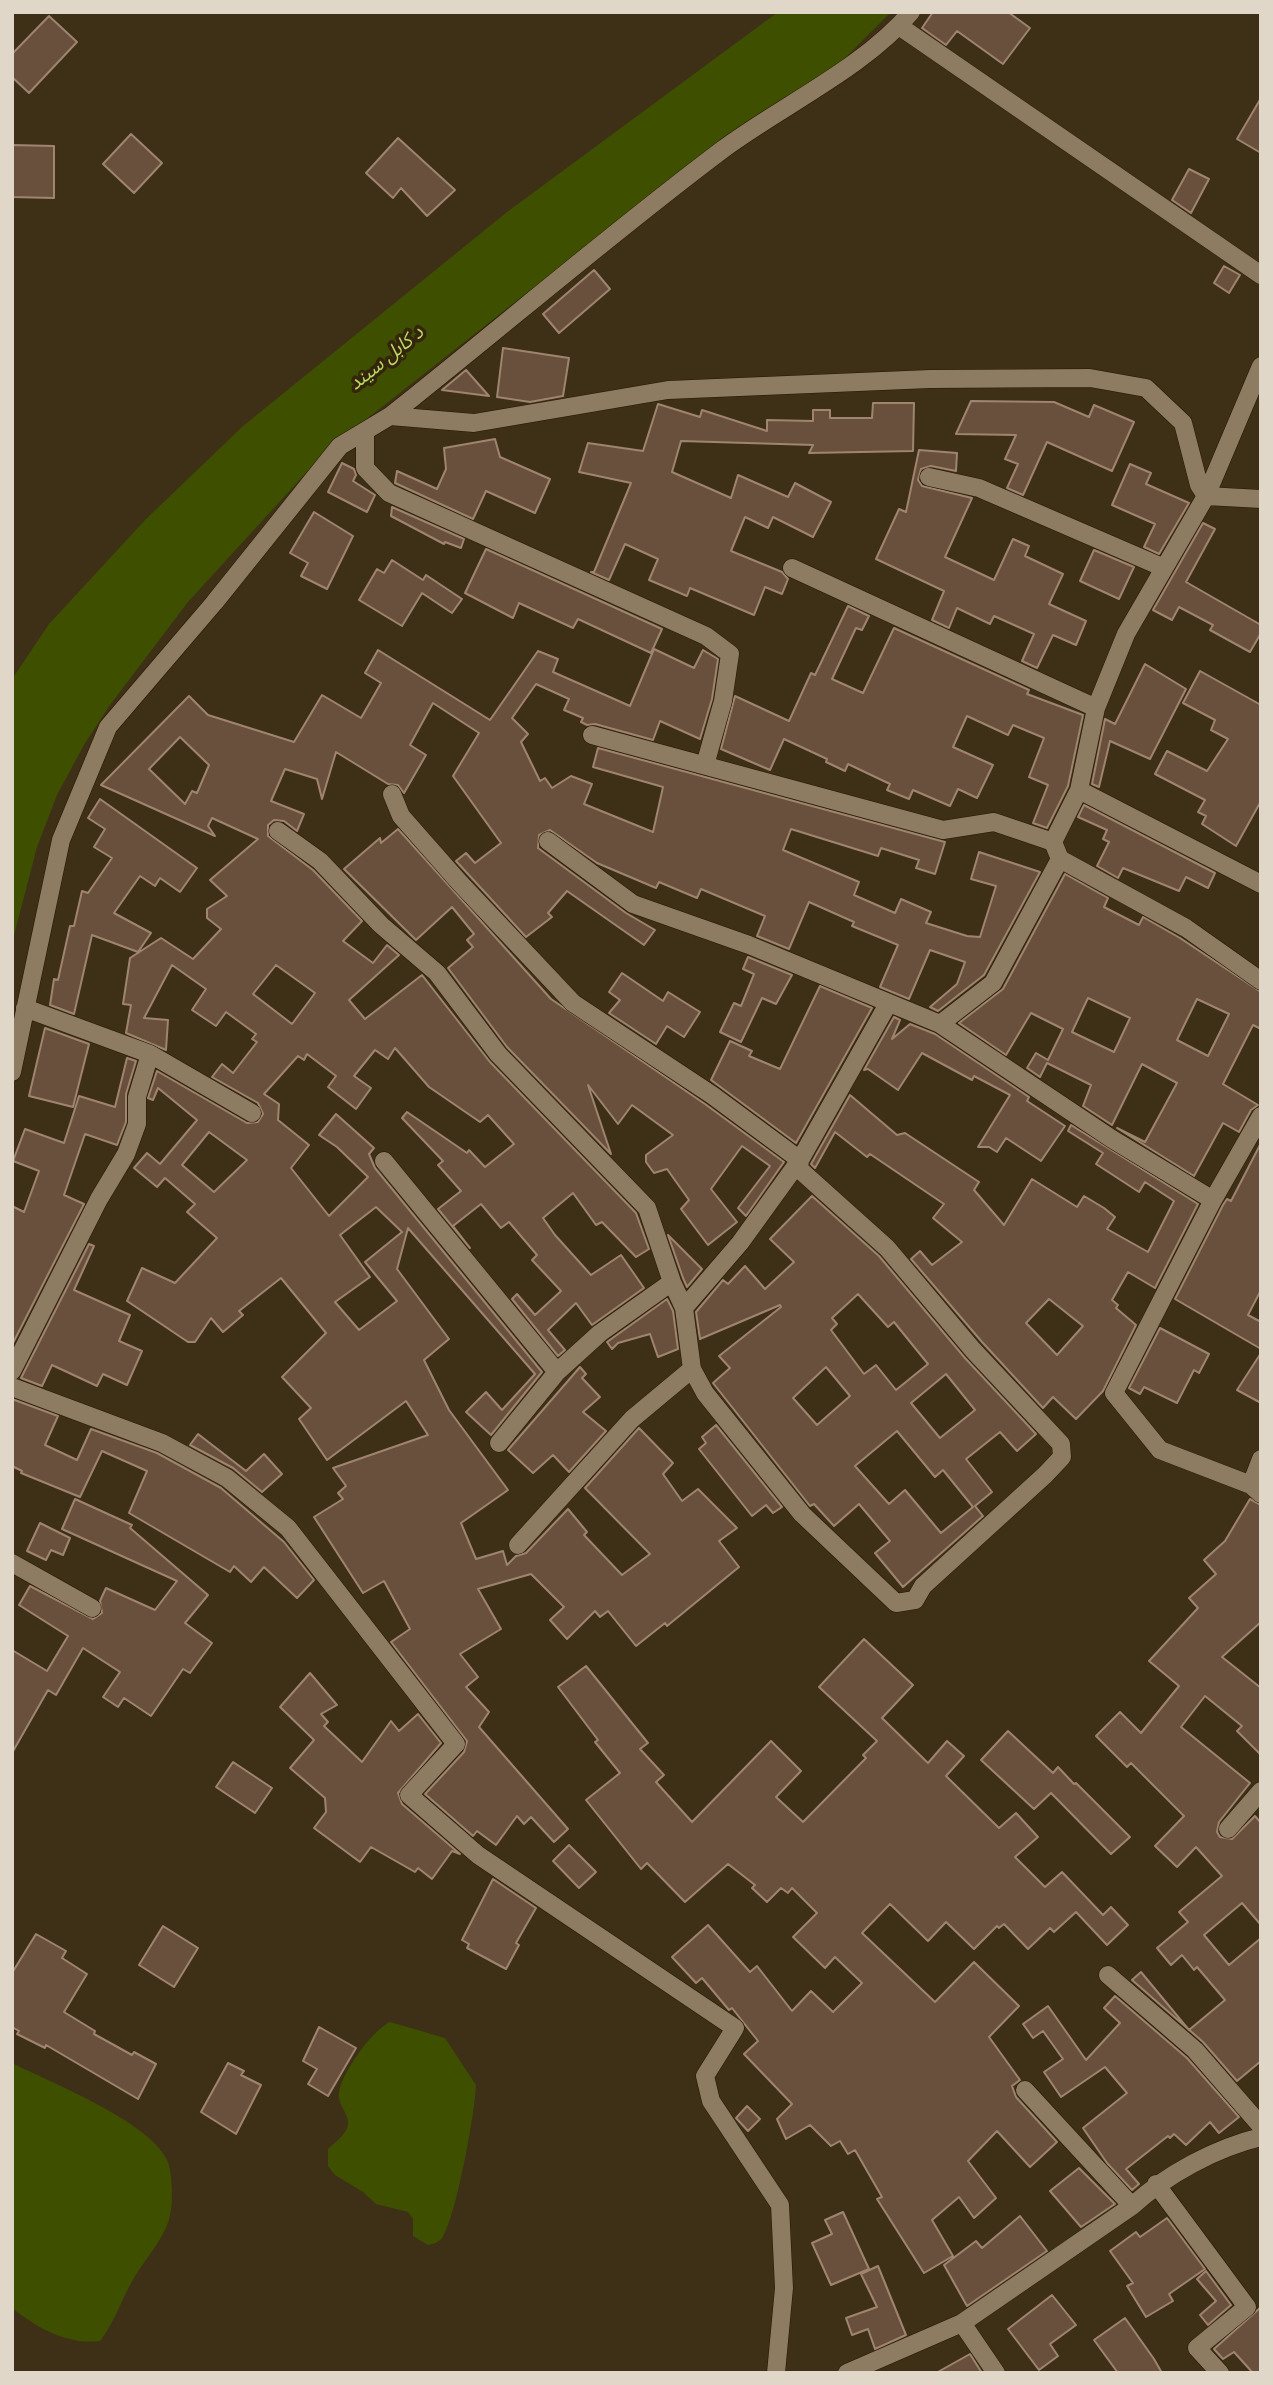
<!DOCTYPE html>
<html>
<head>
<meta charset="utf-8">
<style>
  body { margin:0 }
  #map { position:relative; width:1273px; height:2385px; overflow:hidden; background:#3e2f17; font-family:"Golos Text",sans-serif }
  canvas { display:block }
  .frame { position:absolute; inset:0; border:14px solid #e1d7c9; pointer-events:none }
</style>
</head>
<body>
<div id="map">
<canvas width="1273" height="2385"></canvas>
<div class="frame"></div>
</div>
<script>
const g = document.querySelector('canvas').getContext('2d');
g.lineJoin = 'round';
function paint(path, color) { g.fillStyle = color; g.fill(path, 'evenodd'); }
function stroke(path, color, width, dash) { g.strokeStyle = color; g.lineWidth = width; g.lineCap = dash ? 'butt' : 'round'; g.setLineDash(dash || []); g.stroke(path); }
function drawText(font, color, halo, rows, align = 'center') {
  g.font = font + ' "Golos Text","Noto Sans Arabic",sans-serif'; g.lineWidth = 7; g.setLineDash([]); g.textBaseline = 'middle'; g.strokeStyle = halo; g.fillStyle = color; for (const [text, x, y, turn = 0] of rows) {
    g.save(); g.translate(x, y); g.rotate((+turn || 0) * Math.PI / 180); g.textAlign = isNaN(turn) ? turn : align; if (halo) g.strokeText(text, 0, 0); g.fillText(text, 0, 0); g.restore();
  }
}
paint(new Path2D(`
  M778,12H891L840,63L650,196L326,451L188,602L110,705L84,745L57,795L37,847L12,943V679L49,624L146,519L243,426L507,212Z
  M390,2022L445,2038L476,2085C475,2113 456,2218 442,2238C438,2243 433,2244 428,2245L413,2236V2219L408,2212L376,2204L363,2192L335,2175L328,2166V2149C335,2142 347,2134 348,2124C349,2115 340,2107 339,2098C336,2079 373,2029 390,2022Z
  M12,2063C50,2082 153,2123 168,2162C172,2173 173,2199 171,2210C168,2236 145,2258 133,2280C121,2300 115,2322 100,2341C67,2345 37,2328 12,2308Z`), '#3e4f00');
const building = new Path2D(`
  M933,12H1008L1030,28L1003,64L957,31L946,45L922,28Z
  M49,16L77,42L29,93L12,77V54Z
  M1261,98V153L1237,139Z
  M131,134L162,163L134,193L103,164Z
  M398,138L455,190L427,216L401,188L393,198L366,173Z
  M12,145L54,146V198L12,197Z
  M1189,169L1209,179L1191,213L1172,200Z
  M1224,266L1240,275L1229,293L1214,283Z
  M594,270L610,289L559,333L543,314Z
  M503,348L569,358L563,396L530,402L497,397Z
  M466,370L489,396L442,390Z
  M971,401L1054,402L1089,417L1094,405L1134,422L1112,471L1047,442L1023,495L1007,488L1018,464L1005,459L1016,435L956,434Z
  M873,403H914L913,451L809,453L813,445L681,441L672,472L731,498L738,475L788,497L795,483L831,502L813,537L773,517L768,528L745,517L731,551L782,572L788,579L782,594L765,587L754,615L690,588L687,596L649,580L658,559L625,544L609,580L591,572H594L631,483L579,472L588,443L643,451L658,404L700,417L702,410L767,431V420L813,421V410H830V418H872Z
  M495,439L500,457L550,479L535,513L486,491L473,519L395,483L397,471L437,489L446,469L444,448Z
  M919,450L957,453L956,471L931,466L921,469L918,480L922,486L972,498L945,557L994,580L1013,539L1029,546L1025,556L1063,574L1049,604L1086,621L1076,645L1053,635L1037,668L1022,661L1034,634L994,616L990,624L957,608L949,628L932,620L944,591L876,559L899,509L906,512Z
  M342,463L354,469L356,475L353,481L375,495L367,512L328,492Z
  M1130,464L1151,473L1146,484L1189,503L1159,554L1144,547L1155,524L1112,505Z
  M392,507L464,539L461,548L445,542L444,544L391,516Z
  M314,512L353,536L327,589L301,576L308,563L290,553Z
  M1203,523L1215,529L1186,582L1261,625V633L1250,652L1210,630L1213,625L1179,607L1172,620L1153,610Z
  M486,549L662,629L651,653L578,619L573,628L519,603L513,618L465,593Z
  M1094,550L1134,567L1119,599L1080,581Z
  M392,560L423,580L426,575L462,599L452,613L422,593L402,626L359,600L377,569L384,573Z
  M848,606L869,616L862,630L856,628L832,679L863,693L894,628L1029,690L1027,694L1083,715L1068,786L1047,828L1033,823L1048,785L1029,777L1044,738L1013,725L1008,735L967,716L953,747L993,765L977,798L958,789L950,806L913,790L909,799L887,790L890,784L848,764L845,771L826,762L827,759L784,739L770,770L721,749L735,696L789,721L811,673L815,675Z
  M654,649L694,668L703,650L718,659L712,699L700,739L660,721L653,740L595,724L587,725L581,722L583,718L564,710L569,699L536,684L512,718L528,734L521,742L540,781L545,778L552,788L571,776L592,784L584,804L653,832L663,787L593,767L598,748L945,842L935,874L916,868L919,860L881,848L878,856L791,829L783,850L859,882L854,895L895,913L901,899L931,912L926,923L967,936L980,937L996,886L971,879L979,852L1040,872L984,975L938,1011L930,1007L957,984L965,962L930,950L909,999L880,987L898,945L852,926L854,922L809,902L789,949L757,936L765,916L701,889L697,898L659,882L656,888L597,863L550,830L539,835L538,848L626,913L655,930L644,945L567,891L548,913L552,917L526,937L456,861L466,853L475,863L501,843L453,776L479,733L433,703L410,745L426,755L404,793L398,785L388,784L336,752L322,799L317,779L285,769L271,801L304,814L297,831L284,821L274,820L268,825V836L313,870L362,921L343,941L373,963L387,945L399,955L349,1000L365,1019L422,975L490,1062L636,1213L649,1249L636,1257L602,1222L596,1225L573,1193L543,1218L555,1235L591,1275L621,1255L644,1288L592,1325L576,1303L548,1330L565,1350L558,1356L512,1299L517,1294L535,1315L561,1291L532,1260L537,1255L509,1222L501,1228L481,1204L453,1226L470,1248L438,1209L461,1191L438,1165L443,1161L402,1118L407,1112L467,1153L469,1150L485,1167L514,1144L488,1115L480,1122L429,1087L395,1048L388,1059L375,1050L354,1076L371,1088L356,1109L328,1087L336,1076L307,1054L304,1060L298,1056L264,1094L279,1104L278,1120L309,1145L291,1168L329,1216L368,1177L337,1147L319,1135L336,1114L374,1148L369,1154L375,1168L542,1372L491,1435L466,1412L486,1392L502,1410L535,1374L408,1228L397,1269L449,1339L424,1360L449,1410L508,1490L461,1523L476,1559L503,1551L507,1565L516,1556L526,1553L568,1509L587,1532L584,1535L622,1575L650,1554L585,1488L639,1428L673,1463L663,1474L682,1501L698,1489L737,1528L719,1541L739,1567L667,1626L665,1623L636,1646L608,1611L600,1617L595,1611L567,1639L550,1620L564,1607L531,1574L478,1589L501,1629L460,1654L478,1677L466,1687L489,1712L479,1727L568,1829L554,1842L531,1817L524,1824L517,1816L496,1845L477,1831L473,1836L425,1794L464,1752L467,1741L391,1642L410,1629L384,1581L363,1593L314,1517L343,1499L338,1493L346,1486L333,1468L428,1435L406,1401L327,1460L299,1419L311,1408L282,1377L326,1333L281,1278L239,1311L243,1315L223,1332L211,1318L195,1342H188L127,1301L142,1268L175,1283L217,1238L187,1212L195,1204L165,1178L157,1187L134,1168L147,1153L160,1164L197,1120L158,1088L153,1100L148,1098L157,1071L247,1123L258,1122L263,1114L258,1103L212,1077L222,1064L233,1073L257,1042L252,1039L256,1034L226,1012L216,1026L192,1010L206,989L172,965L144,1018L168,1020L166,1050L126,1033L131,1005L123,1004L130,958L161,938L193,959L221,929L207,918V909L227,896L210,880L258,839L212,818L208,826L215,836L101,785L189,696L208,715L294,742L322,695L361,718L381,683L365,673L378,650L490,720L538,651L558,659L553,672L630,706ZM180,737L209,765L197,793L192,791L185,804L149,769ZM276,965L315,993L292,1024L253,994ZM209,1132L247,1160L214,1192L182,1165ZM376,1207L402,1232L365,1262L397,1301L359,1330L335,1302L370,1277L340,1235Z
  M1145,664L1186,689L1150,759L1110,741L1099,787L1092,784L1105,719L1115,724Z
  M1200,671L1261,705V801L1236,846L1202,824L1206,816L1198,812L1205,800L1155,774L1167,751L1207,771L1228,739L1211,730L1215,720L1183,703Z
  M100,799L197,868L180,892L160,878L155,886L140,876L114,913L151,933L138,952L92,935L74,1014L50,1005L54,979L58,980L70,926H74L82,891L88,893L112,858L94,847L105,829L88,818Z
  M1084,805L1215,873L1208,888L1186,877L1179,891L1123,868L1118,878L1097,866L1109,842L1103,839L1107,830L1078,817Z
  M398,829L551,999L705,1104L784,1162L746,1216L738,1208L770,1166L742,1146L711,1189L737,1222L708,1245L681,1209L689,1200L667,1169L654,1173L646,1162V1155L673,1135L632,1105L618,1124L588,1085L611,1154L507,1047L448,968L473,947L467,940L474,934L452,907L416,940L344,869L380,838L381,843Z
  M1065,874L1108,898L1104,907L1139,925L1143,917L1180,938L1261,992V1029L1253,1025L1223,1084L1258,1105L1251,1110L1239,1132L1223,1123L1194,1176L1117,1128L1145,1142L1177,1083L1142,1064L1112,1125L1083,1106L1091,1085L1047,1063L1040,1077L1027,1068L1036,1053L1048,1060L1063,1029L1031,1013L1006,1055L959,1023L1003,989ZM1088,998L1130,1018L1114,1052L1072,1032ZM1197,999L1229,1014L1208,1056L1177,1040Z
  M748,957L792,975L776,1004L762,998L741,1042L720,1032L734,1003L741,1006L754,974L743,969Z
  M622,973L663,1001L668,992L700,1012L684,1037L667,1026L656,1044L609,1013L620,1000L609,992Z
  M820,986L872,1008L796,1143L711,1080L730,1041L752,1051L749,1056L780,1069Z
  M894,1017L900,1020L892,1039L910,1024L935,1034L1029,1097L1027,1101L1065,1126L1041,1161L1006,1138L997,1152L989,1147H978L1010,1095L974,1076L972,1080L922,1053L898,1090L868,1069L864,1070Z
  M45,1028L89,1044L73,1107L29,1096Z
  M127,1058L136,1061L126,1094V1122L117,1145L85,1134L64,1195L84,1204L12,1345V1206L24,1212L39,1171L13,1161L25,1129L64,1143L79,1096L115,1107Z
  M850,1095L897,1135L905,1133L979,1182L974,1190L1004,1225L1032,1179L1077,1207L1084,1196L1104,1208L1115,1217L1107,1229L1148,1252L1174,1201L1145,1182L1139,1192L1096,1164L1103,1153L1068,1131L1071,1125L1198,1204L1155,1288L1128,1272L1112,1300L1118,1305L1116,1308L1136,1325L1103,1391L1076,1419L1053,1397L1043,1408L982,1342L911,1259L920,1251L932,1265L962,1242L933,1218L944,1204L870,1154L867,1157L835,1132L815,1168L811,1164ZM1049,1299L1083,1326L1057,1355L1026,1323Z
  M1261,1143V1290L1248,1315L1261,1322V1349L1175,1299L1223,1205L1227,1199L1231,1201Z
  M812,1196L879,1256L965,1358L1036,1434L1017,1451L1000,1432L966,1459L992,1492L975,1506L983,1516L903,1587L875,1553L890,1541L859,1504L834,1526L814,1504L810,1506L713,1383L730,1368L719,1356L781,1307L780,1305L700,1339L696,1312L723,1280L728,1284L745,1266L765,1289L794,1262L770,1239ZM858,1294L888,1327L894,1322L928,1364L896,1390L876,1365L864,1374L831,1330L837,1324L832,1318ZM826,1367L850,1396L817,1425L793,1398ZM946,1374L975,1410L940,1438L911,1403ZM897,1431L935,1477L943,1470L973,1507L941,1533L905,1490L889,1504L855,1466Z
  M668,1235L702,1269L687,1287L683,1278Z
  M89,1244L94,1246L74,1290L130,1315L119,1341L142,1351L127,1385L103,1374L97,1386L52,1365L42,1386L21,1378Z
  M667,1299L673,1311L678,1349L658,1357L650,1334L618,1343L612,1349L607,1342Z
  M1160,1328L1209,1354L1199,1373L1194,1370L1177,1403L1144,1387L1140,1394L1129,1388Z
  M1261,1353V1403L1237,1390Z
  M580,1367L586,1374L582,1378L600,1397L583,1412L606,1431L569,1472L553,1455L533,1473L508,1450Z
  M12,1399L58,1416L45,1445L77,1460L91,1429L157,1453L221,1488L284,1542L314,1580L297,1598L264,1567L251,1582L234,1566L230,1572L129,1513L147,1471L102,1451L80,1497L21,1473L22,1471L12,1466Z
  M716,1425L782,1507L773,1513L766,1505L752,1516L699,1449L706,1443L702,1437Z
  M198,1434L246,1471L264,1454L282,1474L262,1492L233,1468L190,1445Z
  M75,1499L132,1525L130,1528L208,1595L185,1623L212,1643L190,1673L183,1669L151,1716L124,1698L118,1707L103,1697L120,1672L83,1648L56,1695L48,1690L12,1753V1650L47,1671L68,1636L19,1605L30,1586L93,1619L102,1613L100,1601L106,1588L155,1610L177,1581L62,1529Z
  M1250,1499L1261,1505V1622L1222,1657L1261,1688V1755L1237,1731L1242,1726L1205,1696L1181,1727L1250,1783L1219,1822L1217,1832L1220,1837L1232,1839L1255,1816L1261,1823V1925L1242,1903L1204,1935L1229,1965L1261,1938V2061L1237,2081L1203,2042L1132,1980L1141,1972L1189,2030L1225,2000L1197,1967L1194,1970L1182,1955L1171,1965L1157,1948L1188,1922L1179,1912L1222,1876L1196,1847L1177,1867L1155,1846L1184,1816L1131,1763L1127,1767L1096,1736L1120,1712L1141,1733L1179,1686L1149,1661L1198,1608L1189,1598L1216,1574L1204,1560L1225,1541Z
  M40,1523L70,1538L63,1555L51,1550L46,1560L27,1551Z
  M864,1639L913,1685L882,1718L928,1763L947,1741L964,1756L946,1776L999,1828L1016,1813L1038,1837L1015,1857L1045,1887L1062,1872L1103,1915L1111,1907L1128,1925L1107,1945L1076,1912L1054,1932L1050,1928L1028,1949L1004,1924L999,1928L997,1926L974,1949L946,1922L928,1941L890,1904L862,1933L935,2002L974,1962L1019,2006L989,2037L1020,2080L1012,2086L1016,2097L1057,2142L1030,2167L997,2131L968,2161L996,2198L974,2218L959,2197L932,2220L953,2256L924,2273L877,2199L882,2197L855,2150L848,2154L840,2141L831,2146L810,2125L786,2139L777,2119L792,2104L744,2054L758,2041L732,2008L729,2010L702,1978L696,1983L672,1957L708,1925L750,1972L757,1966L792,2011L811,1991L833,2012L862,1983L835,1957L825,1968L793,1937L817,1913L792,1888L788,1893L781,1888L767,1902L752,1888L755,1885L728,1864L685,1902L647,1863L641,1869L586,1800L620,1773L595,1742L598,1740L558,1687L586,1666L648,1743L640,1749L664,1775L656,1782L692,1822L771,1741L801,1771L776,1797L803,1822L866,1758L863,1755L877,1741L819,1687Z
  M310,1673L337,1705L321,1714L328,1722L324,1726L362,1762L391,1721L399,1731L418,1714L441,1743L398,1793L402,1804L460,1854L452,1851L432,1879L418,1868L415,1872L371,1847L360,1862L314,1828L326,1812L325,1798L290,1768L314,1740L280,1707Z
  M1008,1731L1053,1773L1058,1767L1074,1784L1076,1783L1130,1837L1111,1854L1051,1793L1034,1809L981,1760Z
  M233,1762L272,1788L255,1813L216,1787Z
  M569,1845L596,1872L579,1888L553,1861Z
  M493,1879L536,1908L516,1943L519,1945L506,1969L467,1948L469,1944L462,1940Z
  M163,1926L198,1948L174,1987L139,1965Z
  M36,1934L66,1951L62,1958L87,1974L64,2012L95,2031L94,2034L132,2055L134,2052L156,2064L138,2099L46,2045L45,2048L17,2034L19,2031L12,2027V1973Z
  M1115,1996L1187,2058L1239,2117L1219,2133L1210,2122L1186,2145L1174,2134L1170,2138L1168,2136L1126,2169L1139,2184L1132,2190L1107,2163L1083,2128L1127,2093L1105,2067L1061,2097L1044,2072L1063,2059L1043,2031L1033,2038L1023,2024L1048,2006L1086,2060L1120,2023L1104,2008Z
  M319,2027L356,2048L328,2096L308,2084L317,2069L303,2061Z
  M228,2063L244,2071L241,2075L261,2085L236,2134L201,2112Z
  M747,2106L760,2119L748,2131L736,2118Z
  M1079,2168L1115,2204L1081,2227L1050,2191Z
  M843,2212L869,2269L831,2285L812,2243L832,2234L825,2220Z
  M1020,2216L1047,2251L967,2306L944,2265L976,2241L982,2248Z
  M1167,2218L1205,2269L1169,2294L1173,2301L1146,2317L1127,2286L1133,2283L1110,2251L1136,2232L1140,2237Z
  M878,2266L906,2335L875,2349L868,2329L852,2335L846,2318L877,2307L861,2274Z
  M1206,2271L1231,2305L1208,2325L1200,2315L1216,2301L1197,2279Z
  M1052,2295L1076,2325L1050,2344L1058,2356L1039,2370L1008,2329Z
  M1261,2307V2373H1253L1234,2352L1223,2359L1214,2349Z
  M1125,2318L1154,2359L1162,2373H1118L1094,2340Z
  M970,2354L982,2373H936Z`);
paint(building, '#69503d');
stroke(building, '#9f8470', 2);
const street = new Path2D(`
  M899,26L1261,275
  M390,416L474,423L668,390L930,379L1090,378L1146,388L1183,423L1199,485L1206,496
  M365,431V468L389,493L706,636L730,654L723,701L705,765
  M929,477L979,488L1162,567
  M1206,496L1261,499
  M792,568L1096,708
  M592,735L943,830L994,822L1053,842L1060,859L993,983L940,1024
  M1079,790L1261,884
  M278,831L320,861L381,925L437,973L498,1054L647,1208L672,1282L684,1308L692,1369L705,1393L802,1514L896,1603L915,1600L923,1586L1045,1475L1062,1457L1061,1444L973,1350L887,1248L799,1169L800,1160L712,1095L573,1003L459,882L401,816L392,794
  M548,841L633,904L749,945L940,1024L1112,1139L1213,1200
  M1053,842L1079,790L1096,708L1126,634L1206,496L1261,366
  M1060,859L1186,928L1261,981
  M25,1008L150,1054L252,1113
  M12,1072L61,840L108,727L214,603L340,446L390,416C501,328 609,235 722,150C781,106 864,68 911,12
  M1261,1116L1213,1200L1114,1393L1160,1450L1251,1485L1261,1494
  M384,1161L557,1372
  M684,1308L740,1243L800,1160L888,1004
  M12,1371L99,1199L126,1154L137,1124V1097L150,1054
  M12,1387L162,1443L227,1478L288,1528L456,1744L409,1795L478,1855L735,2028L705,2076L711,2101L780,2205L784,2288L776,2373
  M499,1443L557,1372L600,1333L672,1282
  M1251,1485L1261,1459
  M518,1545L632,1419L692,1369
  M12,1563L92,1608
  M1228,1829L1261,1791
  M1108,1975L1195,2050L1261,2126
  M1025,2090L1132,2206
  M1156,2184L1247,2307L1197,2348L1220,2373
  M962,2323L996,2373
  M847,2373L962,2323L1132,2206C1166,2175 1215,2148 1261,2137`);
stroke(street, '#251701', 19);
stroke(street, '#8d7c61', 18);
drawText('italic 19px', '#b9d961', '#34250c', [
  ["د کابل سيند",386,358,-39]
]);
</script>
</body>
</html>
